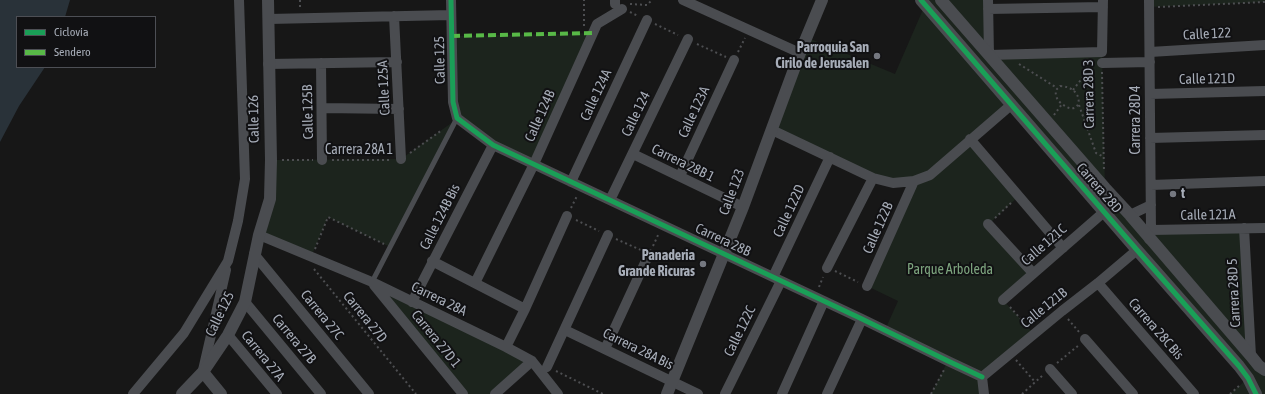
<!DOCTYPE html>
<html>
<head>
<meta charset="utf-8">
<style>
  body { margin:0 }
  #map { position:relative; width:1265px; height:394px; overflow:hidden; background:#171717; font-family:"Asap Condensed",sans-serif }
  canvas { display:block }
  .legend { position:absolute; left:16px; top:16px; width:140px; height:52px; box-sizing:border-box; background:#111113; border:1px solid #4d4f55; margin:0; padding:5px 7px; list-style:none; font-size:12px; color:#a7adb8 }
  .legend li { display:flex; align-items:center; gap:8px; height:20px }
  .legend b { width:20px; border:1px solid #4d4f55 }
</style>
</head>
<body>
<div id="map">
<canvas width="1265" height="394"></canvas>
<ul class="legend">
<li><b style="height:5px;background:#1a9f57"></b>Ciclovía</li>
<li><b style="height:5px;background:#58b947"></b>Sendero</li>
</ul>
</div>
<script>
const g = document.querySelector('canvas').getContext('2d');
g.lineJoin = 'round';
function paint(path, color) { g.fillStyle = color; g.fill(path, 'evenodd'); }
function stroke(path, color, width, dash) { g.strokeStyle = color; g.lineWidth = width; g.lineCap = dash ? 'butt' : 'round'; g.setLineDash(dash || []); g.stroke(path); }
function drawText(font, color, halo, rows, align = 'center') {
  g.font = font + ' "Asap Condensed",sans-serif'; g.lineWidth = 4; g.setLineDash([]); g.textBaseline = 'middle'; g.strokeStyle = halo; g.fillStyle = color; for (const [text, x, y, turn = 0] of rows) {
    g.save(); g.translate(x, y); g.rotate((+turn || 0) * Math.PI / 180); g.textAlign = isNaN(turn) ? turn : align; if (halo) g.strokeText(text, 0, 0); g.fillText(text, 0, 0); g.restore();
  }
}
paint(new Path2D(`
  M921,0H988L989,55L1102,52L1105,188L1151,230L1244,228L1251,356L1265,370V394H1230L1247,379L1011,106L971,139L1019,196L989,224L1033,273L1003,300L1034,334L982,377L984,394H931L948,361L885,330L898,301L867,286L913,182L893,183L772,130L806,37L895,74L925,5Z
  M1149,0H1265V2L1150,7Z
  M593,33L534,164L457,119L390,247L328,217L311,257L259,235L271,160L401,159L457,119L452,36Z
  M372,282L532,361L495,394H463Z`), '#1c241d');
paint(new Path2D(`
  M0,0H70L65,17H17V67H45L19,106L0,142Z`), '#293239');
stroke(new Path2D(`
  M300,0V9
  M630,4L647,5L652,0
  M1158,7L1265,2
  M630,12L638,16
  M655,24L678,35
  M584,26V0
  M697,44L726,57
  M738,52L745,38
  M1019,64L1057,88
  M1102,72L1104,171
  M1060,86C1087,87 1082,120 1062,104C1057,100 1055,96 1056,90Z
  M1073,90L1093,64
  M1079,105L1096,153L1104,157
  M1054,115L1062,104
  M410,153L442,130
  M282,160H313
  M332,160H391
  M571,208L577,196
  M995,218L1012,202
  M576,220L599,231
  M616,239L641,250
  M653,246L659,233
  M315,249L328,217L384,244
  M314,269L416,394
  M835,271L858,282
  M819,287L823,277
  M1010,307L1028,327
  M1068,319L1079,332
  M1016,360L1035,382
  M1057,363L1079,345
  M556,371L603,394
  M931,394L944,370
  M1022,394L1043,375
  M1230,394L1239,386`), '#4d4e51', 2, [2, 3]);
stroke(new Path2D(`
  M372,282L457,118`), '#4a4c50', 5);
stroke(new Path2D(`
  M451,0L453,102L457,118L493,145L862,319L948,361L982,377
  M615,0V4
  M683,0L800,53
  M988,0L989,55L1102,52L1103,0
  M988,9L1103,7
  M394,16L401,159
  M269,19L451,15
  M1150,52L1265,45
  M321,63L322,160
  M1102,63L1150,62
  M268,64L397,62
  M1150,94L1265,91
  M322,108L399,109
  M772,130L873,178L893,183L914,181L930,175L1011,105
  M1150,138L1265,135
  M970,139L1063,248
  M633,154L743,207
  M680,176L734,60
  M571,182L647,20
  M1151,185L1265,181
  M610,200L688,39
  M1130,215L1151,205
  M988,224L1033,273
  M1244,228L1251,356
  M1151,230L1265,228
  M259,235L372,282L506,347L532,361L558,394
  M1149,239L1151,230L1149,0
  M254,254L369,394
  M432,261L525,309
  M827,268L873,178
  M773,277L830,157
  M475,283L534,164L597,24L622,9
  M1098,283L1194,394
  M374,285L463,394
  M867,286L914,181
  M1003,300L1104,212
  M245,302L321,394
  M412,302L493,145
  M565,330L698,394
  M228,335L277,394
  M1085,339L1133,394
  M506,347L525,309L567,216
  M605,349L649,254
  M547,367L608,235
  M1050,369L1072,394
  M203,370L226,270
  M982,377L1062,311L1098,283L1137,250
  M982,377L984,394
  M133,394L184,333L228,261L238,221L245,179L239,0
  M495,394L532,361
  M725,394L781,281
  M782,394L824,301
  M827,394L862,319`), '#4a4c50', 10);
stroke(new Path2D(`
  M921,0L1137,250L1239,366L1248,378L1256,394
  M941,0L1105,188L1130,215L1251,356L1259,366L1265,370
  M203,372L221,394
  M182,394L203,372L228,335L245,302L259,235L270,199L271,160L268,0
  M667,394L743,207L800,53L822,0`), '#4a4c50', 12);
stroke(new Path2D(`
  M452,36L593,33`), '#58b947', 4, [8, 4]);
stroke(new Path2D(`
  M451,0L453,102L457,118L493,145L862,319L948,361L982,377
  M921,0L1137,250L1239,366L1248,378L1256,394`), '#1a9f57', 5);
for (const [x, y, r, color] of [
  [877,56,4,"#757880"],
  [1173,194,4,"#757880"],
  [703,264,4,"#757880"]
]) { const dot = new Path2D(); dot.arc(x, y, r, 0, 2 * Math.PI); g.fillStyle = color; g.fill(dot); stroke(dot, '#111113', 1.5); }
drawText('14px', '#a7adb8', '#111113', [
  ["Calle 122",1207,34,-3],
  ["Calle 125",440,60,-91],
  ["Calle 121D",1207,79,-1],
  ["Calle 125A",384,88,-93],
  ["Carrera 28D 3",1089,94,-91],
  ["Calle 124A",596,95,-65],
  ["Calle 125B",308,112,-91],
  ["Calle 123A",694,112,-65],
  ["Calle 124",636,114,-64],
  ["Calle 124B",540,116,-66],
  ["Calle 126",254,119,-91],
  ["Carrera 28D 4",1136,120,-90],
  ["Carrera 28A 1",359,150],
  ["Carrera 28B 1",683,163,26],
  ["Carrera 28D",1099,188,49],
  ["Calle 123",732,192,-69],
  ["Calle 122D",789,211,-65],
  ["Calle 121A",1208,215,-1],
  ["Calle 124B Bis",440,217,-63],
  ["Calle 122B",878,228,-66],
  ["Carrera 28B",723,240,25],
  ["Calle 121C",1044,245,-41],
  ["Carrera 28D 5",1234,293,-93],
  ["Carrera 28A",439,299,26],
  ["Calle 121B",1044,308,-39],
  ["Calle 125",220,314,-64],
  ["Carrera 27C",322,315,51],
  ["Carrera 27D",365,317,51],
  ["Carrera 28C Bis",1156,329,49],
  ["Calle 122C",740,331,-64],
  ["Carrera 27B",294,339,50],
  ["Carrera 27D 1",436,339,51],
  ["Carrera 28A Bis",638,349,26],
  ["Carrera 27A",263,356,51]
]);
drawText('bold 14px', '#a7adb8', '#111113', [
  ["Parroquia San",869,48],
  ["Cirilo de Jerusalen",869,64],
  ["t",1181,194,"left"],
  ["Panaderia",695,256],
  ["Grande Ricuras",695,272]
], 'right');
drawText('14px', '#7da47e', '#111113', [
  ["Parque Arboleda",950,270]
]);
</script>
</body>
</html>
